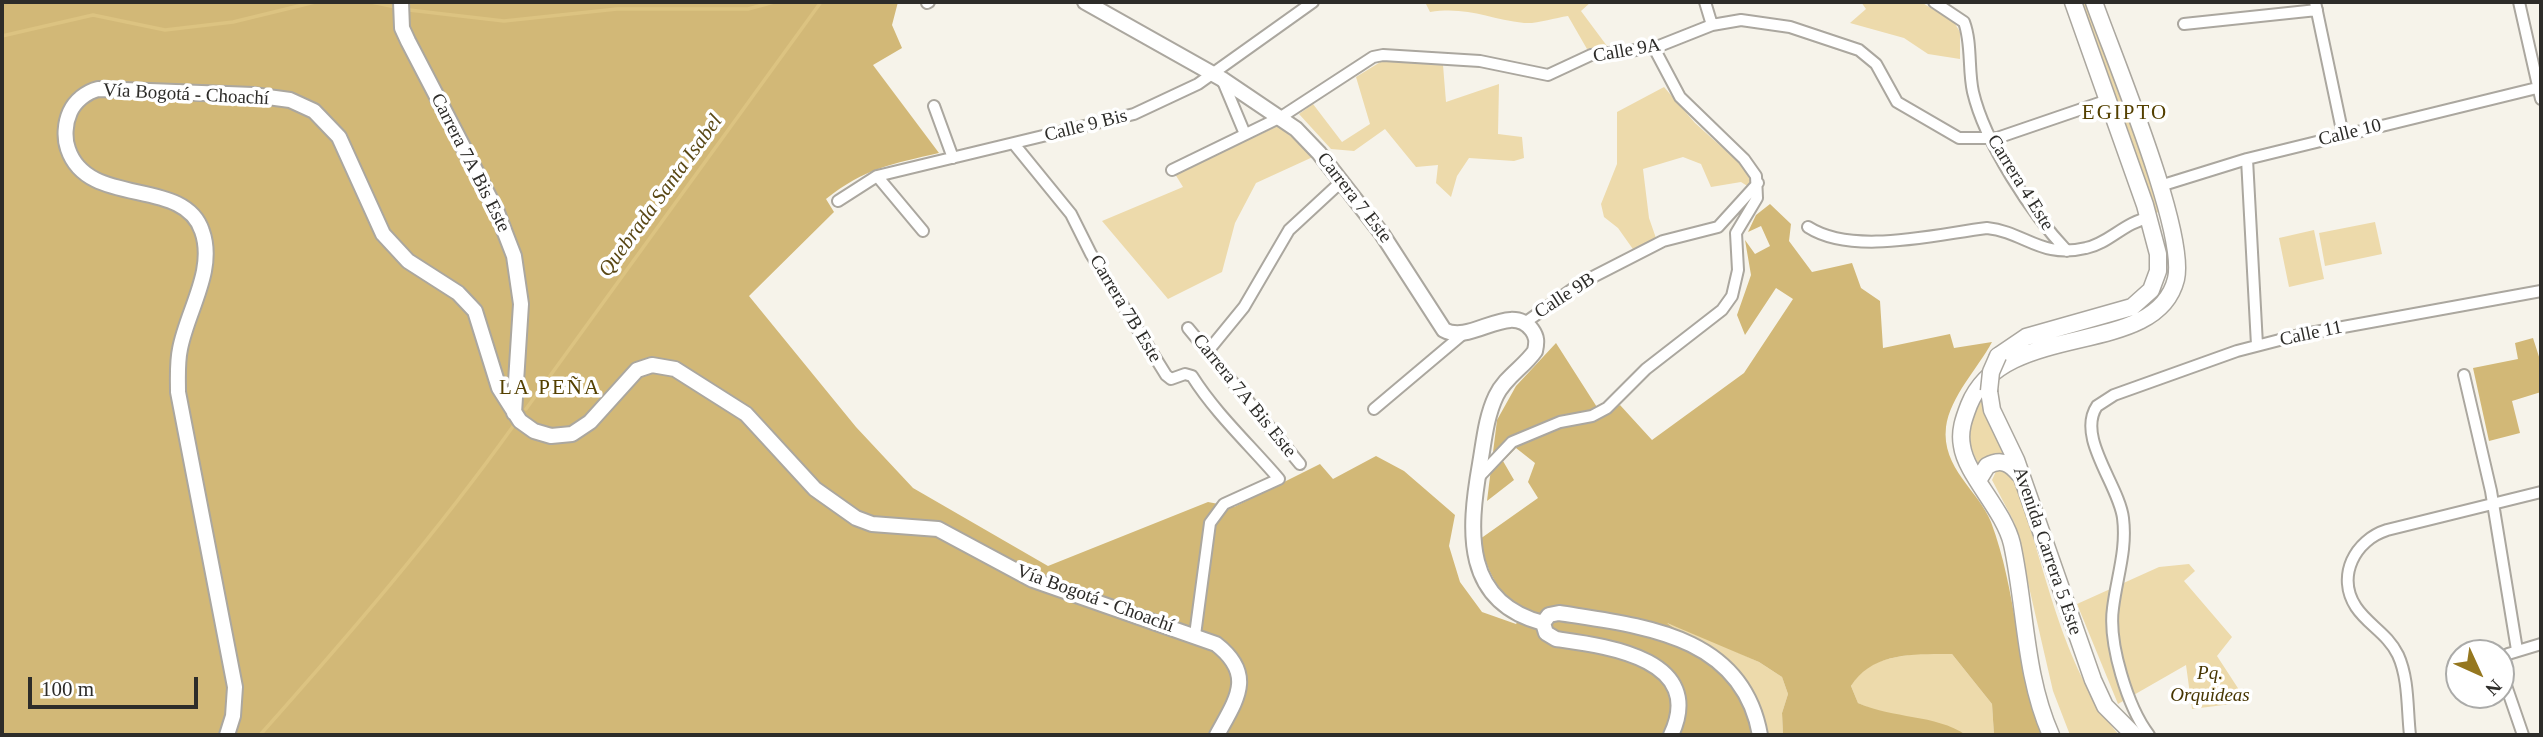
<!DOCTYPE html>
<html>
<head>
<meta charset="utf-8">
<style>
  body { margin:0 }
  #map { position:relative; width:2543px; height:737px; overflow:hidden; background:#f6f3ea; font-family:"Times New Roman",serif }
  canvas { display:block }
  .frame { position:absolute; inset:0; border:4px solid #2d2c29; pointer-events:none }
  .north { position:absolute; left:2445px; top:639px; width:70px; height:70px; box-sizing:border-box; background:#fff; border:2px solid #ababa9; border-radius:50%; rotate:135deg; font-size:19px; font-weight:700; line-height:28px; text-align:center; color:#2d2c29 }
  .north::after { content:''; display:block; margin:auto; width:24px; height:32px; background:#95771f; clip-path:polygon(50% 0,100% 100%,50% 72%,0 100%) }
  .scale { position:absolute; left:28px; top:677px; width:170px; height:32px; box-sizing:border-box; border:4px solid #2d2c29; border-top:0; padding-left:9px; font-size:21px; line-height:24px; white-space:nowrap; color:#2d2c29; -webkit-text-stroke:5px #fff; paint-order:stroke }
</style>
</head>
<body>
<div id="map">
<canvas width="2543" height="737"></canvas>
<div class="frame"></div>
<div class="north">N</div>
<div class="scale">100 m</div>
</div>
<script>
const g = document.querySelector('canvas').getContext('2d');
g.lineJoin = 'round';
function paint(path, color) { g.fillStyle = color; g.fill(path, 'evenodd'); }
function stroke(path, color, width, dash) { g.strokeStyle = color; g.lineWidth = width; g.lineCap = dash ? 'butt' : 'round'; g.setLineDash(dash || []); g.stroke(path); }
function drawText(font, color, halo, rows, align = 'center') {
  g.font = font + ' "Times New Roman",serif'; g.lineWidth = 7; g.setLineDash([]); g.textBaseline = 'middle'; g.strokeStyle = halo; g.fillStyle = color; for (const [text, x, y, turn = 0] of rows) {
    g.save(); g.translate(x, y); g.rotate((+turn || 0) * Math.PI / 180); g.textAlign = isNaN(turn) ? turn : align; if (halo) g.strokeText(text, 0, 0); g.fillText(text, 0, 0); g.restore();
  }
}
paint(new Path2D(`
  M1425,2H1591L1581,11L1607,46L1587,49L1568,16C1554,18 1537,24 1524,23C1489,19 1467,6 1430,12Z
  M1861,2H1921L1954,22L1960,32V59L1928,54L1904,38L1850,23L1866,9Z
  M2078,2H2087L2164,210L2156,213Z
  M1382,61L1443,65L1446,102L1499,84L1498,134L1522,137L1524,158L1514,161L1469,158L1457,176L1451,197L1436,183L1438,165L1416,167L1385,129L1354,151L1331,149L1299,114L1313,104L1342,142L1370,124L1356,77Z
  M1664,87L1695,123L1745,168L1753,180L1749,187L1741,182L1711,187L1701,164L1683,157L1643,169L1649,218L1657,241L1635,252L1618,228L1604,217L1601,204L1617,164V112Z
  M1278,126L1315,156L1256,183L1235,223L1222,272L1168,299L1102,221L1183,187L1175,174Z
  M2375,222L2382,254L2325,266L2319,233Z
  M2314,230L2324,279L2289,287L2279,238Z
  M1982,394L2004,453L1993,456L1980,467C1963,434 1968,428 1982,394Z
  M1998,467L2011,471L2015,482C2046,566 2060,665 2119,735H2070L2053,691L2014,522L1992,480Z
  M2189,564L2195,571L2184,581L2232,637L2217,656L2247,702L2192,709L2186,665L2118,704L2077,604L2159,567Z
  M1663,622L1688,630L1759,662L1782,677L1788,694L1782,713L1783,735H1766L1751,687L1744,678L1734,667Z
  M1914,654H1952L1992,704L1994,735C1950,735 1899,722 1858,703L1851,686C1867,660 1886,659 1914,654Z`), '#eddaab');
paint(new Path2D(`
  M2,2H898L892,25L902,48L873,65L939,153C892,164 865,168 826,199L834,212L749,296L856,427L913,488L1048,566L1208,502L1234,507L1320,464L1333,479L1376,456L1404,471L1455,515L1449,546L1460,582L1482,612L1516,624L1523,613C1498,592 1486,571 1480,539L1538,498L1528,482L1535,463L1516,448L1503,461L1514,480L1487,501L1497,420L1516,386L1556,343L1602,415L1620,405L1652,440L1744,373L1793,299L1776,288L1745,335L1737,315L1751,275L1745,240L1755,254L1770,246L1761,226L1748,232L1756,215L1770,204L1791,224L1789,241L1812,272L1852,263L1861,288L1880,301L1883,348L1950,334L1954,348L1992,342C1978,368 1950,397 1946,427C1941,468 1979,491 1991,522C2017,591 2016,666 2043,735H1994L1992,704L1952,654C1915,654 1872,652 1851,686L1858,703C1893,719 1935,714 1966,735H1783L1782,713L1788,694L1782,677L1759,662L1667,623C1676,630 1690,637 1700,644C1742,670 1754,688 1766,735H2Z
  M2533,338L2541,363V392L2512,401L2520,433L2489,441L2473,368L2518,359L2515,343Z`), '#d2b877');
stroke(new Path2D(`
  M371,2L396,7
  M409,10L504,21L617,9H748L774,2
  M2,36L93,15L165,30L233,22L315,2
  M526,409L821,2
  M260,735C349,635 436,534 514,425`), '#dcc381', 3.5);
const street = new Path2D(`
  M1705,2L1712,25
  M1934,2L1964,22C1972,43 1968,70 1973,92C1985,143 2032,214 2067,251
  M2315,2L2343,135
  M2519,2L2541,99
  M927,3L929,2
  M2184,24L2317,10
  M1222,79L1245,134
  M934,106L953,158
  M1014,144L1071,214L1091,254L1166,375L1171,379L1185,374L1192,376C1216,414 1249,444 1279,479L1224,504L1210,523L1195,635
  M2247,159L2257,345
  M1172,170L1281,117L1373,57L1383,55L1480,61L1548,75L1591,55L1654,48L1712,25L1741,20L1790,27L1859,50L1876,64L1897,102L1959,138H1997L2108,100
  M877,176L923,231
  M2160,186L2247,159L2541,87
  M838,201L877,176L1134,114L1198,84L1313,2
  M1808,227C1853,256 1936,234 1987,228C2025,232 2041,259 2086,248C2110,243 2125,221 2150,218
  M1526,322L1581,283L1663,241L1718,227L1758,183
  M1188,328L1300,464
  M1208,351L1244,307L1289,230L1342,181
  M2464,375L2491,491L2517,650
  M1374,409L1463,334
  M1477,479L1512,442L1560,422L1592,416L1607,408L1646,369L1722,310L1732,296L1738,270L1736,233L1757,198L1756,176L1744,159L1680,97L1654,48
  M2501,664L2508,654L2541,644
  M2501,671L2523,735
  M2149,735C2128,708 2108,643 2113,608C2117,576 2127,550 2123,518C2119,485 2076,437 2097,406L2114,395L2237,351L2299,335L2541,291
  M2410,735C2407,710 2409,679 2398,655C2388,634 2368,625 2356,607C2336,576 2355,540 2387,530L2541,492`);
const secondary = new Path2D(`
  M401,2L402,28L408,41L497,212L514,256L521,304L514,413
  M1085,2L1222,79L1296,129L1319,153L1382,234L1444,330C1471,345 1510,301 1532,330C1537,337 1537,342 1535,351C1524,367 1505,377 1496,396C1486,417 1484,441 1480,464C1468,532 1463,602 1543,623
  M1543,623L1549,615L1559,613C1641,626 1742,634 1760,735
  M1543,623L1546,633L1556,639C1605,646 1707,658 1671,735
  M227,735L233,716L235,687L178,392C178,378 177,363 180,349C187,311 216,270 202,231C184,176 88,209 68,149C64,138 65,123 70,112C75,101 86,92 98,89L253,95L290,100L314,111L339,137L383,234L408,261L458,293L475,311L499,388L520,421L534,431L551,436L572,434L590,422L637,370L652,365L675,369L746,414L815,489L856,518L872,524L938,529L1033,580L1216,644C1256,675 1236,700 1217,735`);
const primary = new Path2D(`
  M1998,356L2026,337L2132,307L2151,290L2158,271V254L2145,205L2073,2
  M1989,391L1992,410L2016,460L2093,680L2105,706L2134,735
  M1979,479L1987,466C2001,458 2010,463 2019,474
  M2051,735C2024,674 2026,608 2012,544C2004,510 1966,475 1962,446C1959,431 1964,418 1969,405C2004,318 2156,360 2176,279C2187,232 2113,56 2094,2`);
stroke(street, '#aba79f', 14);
stroke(secondary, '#aba79f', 18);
stroke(primary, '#aba79f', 19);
stroke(street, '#fff', 10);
stroke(secondary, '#fff', 14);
stroke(primary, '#fff', 16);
const primaryBridge = new Path2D(`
  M1989,391L1991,372L1998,356`);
stroke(primaryBridge, '#aba79f', 19, []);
stroke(primaryBridge, '#fff', 16);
drawText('19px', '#2d2c29', '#fff', [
  ["Calle 9A",1627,51,-10],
  ["Vía Bogotá - Choachí",186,95,3],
  ["Calle 9 Bis",1086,126,-14],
  ["Calle 10",2350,133,-14],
  ["Carrera 7A Bis Este",470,163,63],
  ["Carrera 4 Este",2020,183,58],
  ["Carrera 7 Este",1354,198,52],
  ["Calle 9B",1565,296,-33],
  ["Carrera 7B Este",1125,309,59],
  ["Calle 11",2311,334,-12],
  ["Carrera 7A Bis Este",1244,396,51],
  ["Avenida Carrera 5 Este",2047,551,71],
  ["Vía Bogotá - Choachí",1095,599,20]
]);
drawText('italic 19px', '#463500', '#fff', [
  ["Pq.",2210,674],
  ["Orquideas",2210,696]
]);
g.letterSpacing = '2px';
drawText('21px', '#544000', '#fff', [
  ["EGIPTO",2125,113],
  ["LA PEÑA",550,388]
]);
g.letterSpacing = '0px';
drawText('italic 21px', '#5a4815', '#fff', [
  ["Quebrada Santa Isabel",661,196,-54]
]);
</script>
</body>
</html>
